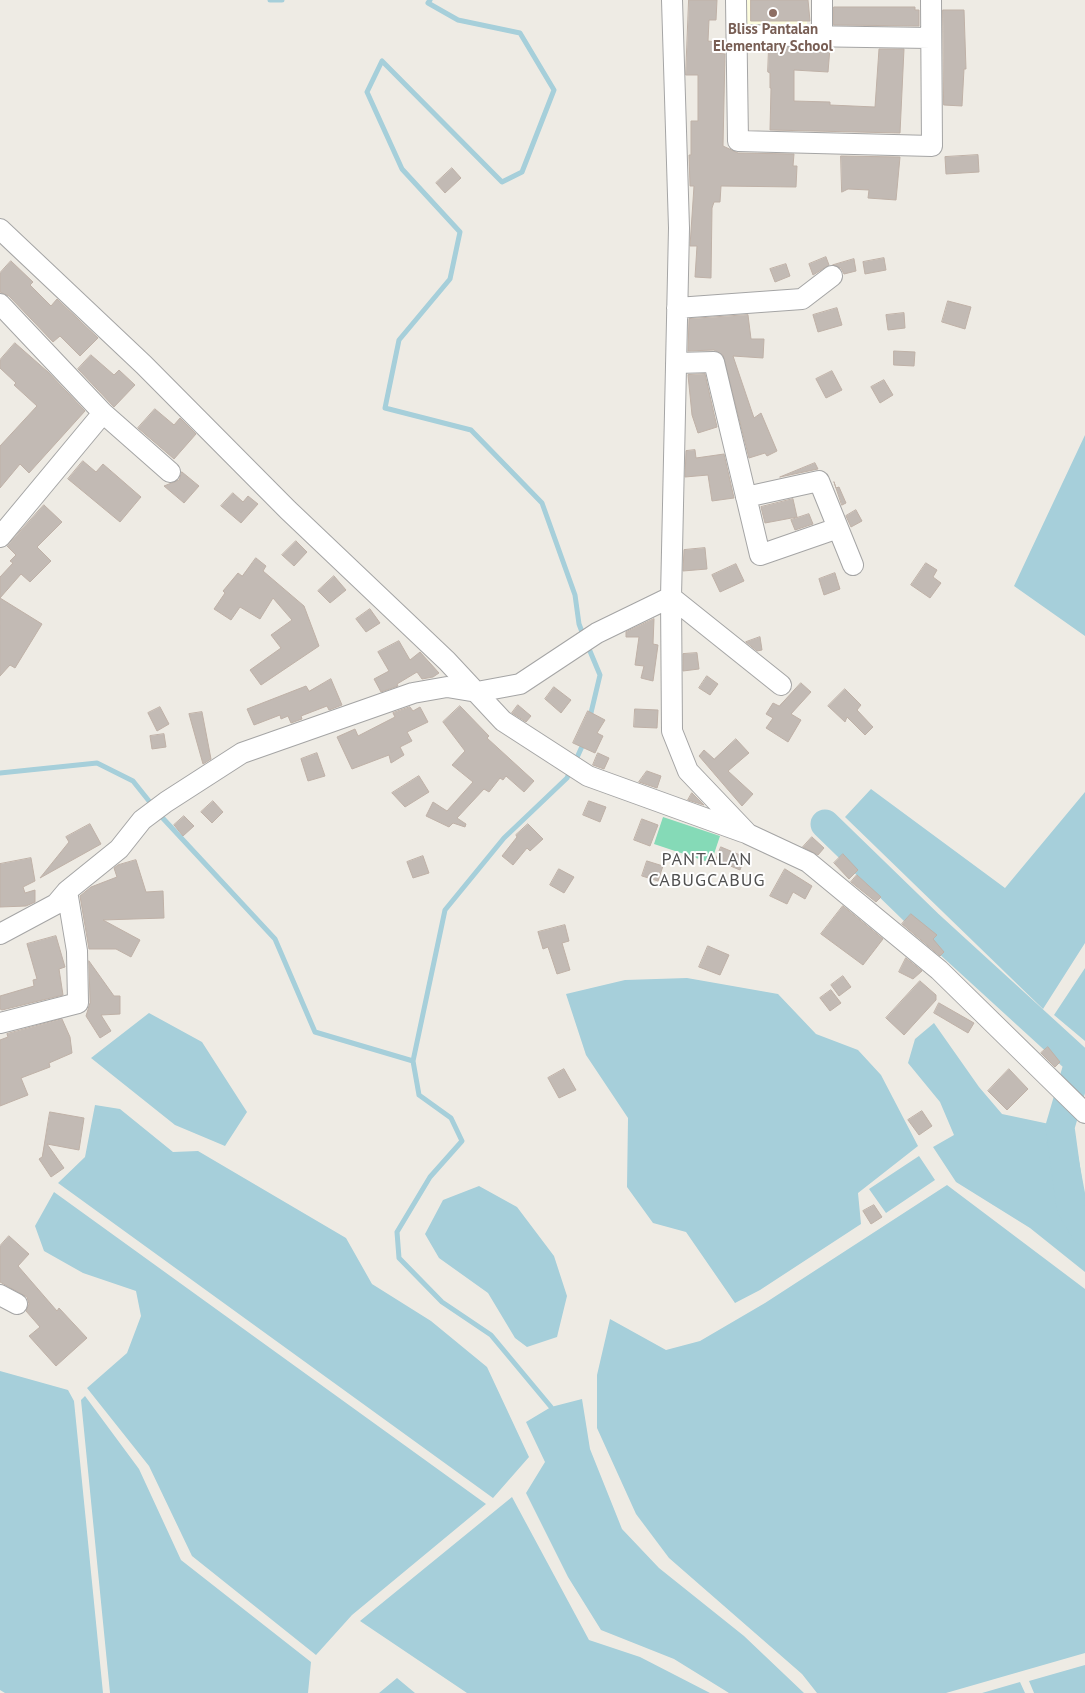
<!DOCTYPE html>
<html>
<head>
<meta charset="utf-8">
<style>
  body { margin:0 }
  canvas { display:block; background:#eeebe4 }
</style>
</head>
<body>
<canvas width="1085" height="1693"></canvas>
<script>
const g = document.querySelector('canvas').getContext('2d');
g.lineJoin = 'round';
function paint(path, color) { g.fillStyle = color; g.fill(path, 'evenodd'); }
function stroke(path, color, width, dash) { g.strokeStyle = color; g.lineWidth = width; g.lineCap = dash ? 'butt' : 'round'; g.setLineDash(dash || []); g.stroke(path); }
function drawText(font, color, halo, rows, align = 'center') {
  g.font = font + ' "PT Sans",sans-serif'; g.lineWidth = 4; g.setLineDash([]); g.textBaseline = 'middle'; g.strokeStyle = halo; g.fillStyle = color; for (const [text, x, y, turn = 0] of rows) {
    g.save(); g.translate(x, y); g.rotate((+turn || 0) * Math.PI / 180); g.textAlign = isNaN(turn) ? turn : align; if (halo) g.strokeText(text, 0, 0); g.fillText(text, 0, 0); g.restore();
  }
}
paint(new Path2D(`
  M739,0H807V27H739Z`), '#fdfdde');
paint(new Path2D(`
  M663,817L720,836L711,863L654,844Z`), '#85dab7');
paint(new Path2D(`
  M1085,435V636L1014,586Z
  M871,789L1005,888L1085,792V943L1043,1009L845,817Z
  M1085,968V1041L1054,1015Z
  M687,978L778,994L816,1034L858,1050L881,1075L918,1146L858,1193L861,1224L760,1290L735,1303L686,1232L653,1223L627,1187L628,1118L586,1055L566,994L625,980Z
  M149,1013L202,1042L247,1112L225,1146L175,1125L91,1058Z
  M934,1023L979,1087L1002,1114L1073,1129L1085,1193V1272L1030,1228L956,1182L933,1147L954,1135L940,1102L908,1063L915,1039Z
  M95,1105L120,1109L173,1152L198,1151L346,1238L372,1284L431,1321L487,1367L529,1457L493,1498L58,1183L85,1157Z
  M919,1156L935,1180L886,1213L869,1189Z
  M947,1185L1085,1289V1653L946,1693H817L802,1674L669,1558L636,1514L597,1428V1375L610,1319L666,1350L700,1341L765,1303Z
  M479,1186L517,1207L554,1256L567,1296L557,1337L527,1347L515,1338L488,1293L439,1258L425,1234L443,1200Z
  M54,1192L486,1504L352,1615L316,1655L192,1556L149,1466L87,1388L127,1353L141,1316L136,1291L83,1273L44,1251L35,1226Z
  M0,1371L68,1390L74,1401L103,1693H5L0,1690Z
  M85,1396L139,1469L181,1560L311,1662L308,1693H110L81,1400Z
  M582,1399L590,1449L622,1529L659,1568L744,1636L804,1693H729L674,1659L601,1630L568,1577L526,1493L545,1462L526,1422L551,1407Z
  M512,1497L589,1640L640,1657L710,1693H467L360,1621Z
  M1085,1665V1693H1034L1029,1681Z
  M397,1678L415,1693H379Z
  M1020,1682L1025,1693H982Z`), '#a6cfda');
stroke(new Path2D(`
  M270,0H282
  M430,0L428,3L458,20L520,33L554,90L522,172L502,182L382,61L367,92L402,169L460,232L450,279L399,340L385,408L471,430L542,503L575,595L579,624L584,637
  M587,644L600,675L590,717
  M575,762L584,742
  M0,773L97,763L133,781L153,806
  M158,813L275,939L315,1032L413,1061
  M551,1407L491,1335L442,1302L399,1258L397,1232L430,1177L462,1141L451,1118L419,1095L413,1061L445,910L504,838L567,778L571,769`), '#a6cfda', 5);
stroke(new Path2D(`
  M825,824L928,924L1079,1062L1060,1127L1071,1207L1085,1231`), '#a6cfda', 29);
const building = new Path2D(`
  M689,0H717L716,20H709L708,41L716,42V53L725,54L723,146L738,153L794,154L793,166H797L796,187L721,186L720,202H714L712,208L711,278L695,277L697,246H690L694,186H690L689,155H691V121H698V75H686Z
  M751,0H808L810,21H751Z
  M834,7H915V10H919V26L834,25Z
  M943,10H964L966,69H964L962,106L944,105Z
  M769,47L830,48L828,72L794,70V101L830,102V105L875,107L879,49H904L900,133L770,130L771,88H770V73L768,72Z
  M978,155L979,172L946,174L945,157Z
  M841,156L900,157L896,200L868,198L869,190L848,189L842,192Z
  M452,168L461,178L445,193L436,183Z
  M826,257L829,265L813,275L809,264Z
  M884,258L886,270L865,274L863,262Z
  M854,259L856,271L844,274L841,268L833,265Z
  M11,261L33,282L30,285L51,306L57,299L98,338L80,356L60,336L53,342L9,296L0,292V273Z
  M786,264L790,276L775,282L770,269Z
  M948,301L971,307L965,329L942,322Z
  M837,308L842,325L818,332L813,315Z
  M904,313L905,328L888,330L886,315Z
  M748,315L751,339H764L763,358L733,356L754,418L761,413L777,451L767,456L765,453L749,458L723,355L714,350L688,351L689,319Z
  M15,343L48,372L85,411L29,473L20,464L0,488V446L37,406L14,385L16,383L0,368V360Z
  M894,351L915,352L914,366L894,365Z
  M91,355L114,375L119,370L135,385L114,407L78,369Z
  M832,371L842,390L826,398L816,379Z
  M705,374L717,427L698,433L692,415L688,375Z
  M884,380L893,395L880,403L871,387Z
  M155,409L174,425L180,418L196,434L174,459L138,428Z
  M695,450L696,458L724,454L734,498L712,501L708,475L685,477L686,451Z
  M83,461L96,472L103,464L141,497L120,522L68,479Z
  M815,463L818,469L780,477Z
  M182,472L199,486L184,503L164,486L179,480Z
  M834,482L836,488L839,487L846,503L842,505Z
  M233,493L243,502L248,496L258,504L241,523L221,506Z
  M793,499L797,517L765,523L761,507Z
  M44,505L62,522L37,547L51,561L30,582L21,574L0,598V577L13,563L10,561L16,555L7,546Z
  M856,510L862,521L851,527L846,516Z
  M809,514L813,524L795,530L791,520Z
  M296,541L307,552L294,566L282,555Z
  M705,548L707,569L683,571L684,550Z
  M256,558L266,566L263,571L304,606L319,646L261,685L250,670L281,648L271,635L292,620L273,598L260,619L240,607L231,620L214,609L225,593L223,591L238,573L242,576Z
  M926,563L937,570L933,577L941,583L930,598L911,585Z
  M736,564L744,581L720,592L712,575Z
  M835,573L840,589L824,595L819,579Z
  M334,576L346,590L330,603L318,591Z
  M0,598L42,624L15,668L10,665L0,676Z
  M370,609L380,623L366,632L356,619Z
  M654,619L653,644L658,645L653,681L641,678L644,666L635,665L639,637H626V632Z
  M760,637L762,650L757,651L746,642Z
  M399,641L410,660L420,652L439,673L433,677L422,679L417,672L397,684L398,686L381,692L374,679L389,671L378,652Z
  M697,653L699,669L683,671V654Z
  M707,676L718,684L710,695L699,688Z
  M331,679L342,705L329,710L327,706L301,716L302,719L291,723L288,716L281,719L280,715L254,725L247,709L306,686L309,691Z
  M801,683L811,692L791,714L801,720L788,742L766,728L773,718L766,714L773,703L779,706Z
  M554,687L571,700L561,713L545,699Z
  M845,689L861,705L857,710L873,727L865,735L847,717L845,722L828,706Z
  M518,705L531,716L526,722L512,713Z
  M460,706L489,736L487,738L534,781L524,792L506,776L503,780L500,778L489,792L484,789L457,818L466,824L465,827L453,823L449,827L426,816L433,802L447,811L473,782L452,765L465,751L443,722Z
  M160,707L169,724L157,731L148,713Z
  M410,707L413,711L420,707L428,722L407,732L412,741L400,747L404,755L391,763L389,755L352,769L337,737L355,729L358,736L395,717L393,713Z
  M635,709L658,710L657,728L634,727Z
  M588,711L605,720L597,733L603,736L595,753L573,743Z
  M202,712L211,759L203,764L189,714Z
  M164,734L166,747L152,749L150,736Z
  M736,739L749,753L728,771L753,794L742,806L699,756L704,750L714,759Z
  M317,753L325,776L308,781L301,759Z
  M598,753L609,758L604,769L593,765Z
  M647,771L661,776L657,788L639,782Z
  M419,776L429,792L405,807L392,793Z
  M692,793L704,805L688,800Z
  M213,801L223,812L212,823L201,812Z
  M589,801L606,807L600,822L583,815Z
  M184,816L194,826L183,836L174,825Z
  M642,819L658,825L650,846L634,840Z
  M90,824L101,844L40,878L69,842L66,837Z
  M528,824L543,839L530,851L527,848L513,865L502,856L517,837L516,835Z
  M812,837L824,848L818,855L803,847Z
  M721,847L745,857L740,870L716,860Z
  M843,854L858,870L849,879L834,863Z
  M423,856L429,873L413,878L407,862Z
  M31,858L35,881L23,887L25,893L35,890V902L26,906L0,907V864Z
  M136,860L146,892L163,891L164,918L103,920L140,940L131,957L116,949H89L80,896L91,887L117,877L114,868L118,865Z
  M647,861L663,866L658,881L642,876Z
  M559,869L574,877L564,893L550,885Z
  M785,869L812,886L805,899L793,892L787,904L770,896Z
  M857,875L881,897L876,902L851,882Z
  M843,906L883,939L863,965L821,934Z
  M911,914L937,935L933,939L944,952L940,956L902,924Z
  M565,925L569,941L562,943L570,970L557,974L548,947L543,949L538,932Z
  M56,936L65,967L59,969L63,995L2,1010L0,1009V996L34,986L33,980L37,979L27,944Z
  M708,946L729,955L720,975L699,967Z
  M906,958L922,971L913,979L899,972Z
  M89,961L114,996H120V1014L101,1015L111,1031L100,1038L86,1016L90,1003Z
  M843,976L851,987L839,996L831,985Z
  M920,981L936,995V1000L904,1035L886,1018Z
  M831,990L841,1003L830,1011L820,998Z
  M939,1003L974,1023L968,1033L934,1013Z
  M62,1019L70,1037L72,1053L49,1063L50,1067L21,1078L28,1095L0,1106V1040L8,1037L7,1034Z
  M1048,1047L1060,1062L1055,1067L1041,1053Z
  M564,1069L576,1090L559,1098L548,1078Z
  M1009,1069L1028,1089L1007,1110L988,1091Z
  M922,1111L932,1126L919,1135L908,1120Z
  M50,1112L84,1118L79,1150L47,1144L64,1168L51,1177L39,1159L42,1157Z
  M874,1205L882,1217L871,1224L863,1211Z
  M9,1236L29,1254L18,1266L57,1311L59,1308L87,1338L56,1366L29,1336L40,1327L26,1311L29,1304L27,1297L0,1282V1246Z`);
paint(building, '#c2bab4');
stroke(building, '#bfb1a7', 1);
const minor = new Path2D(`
  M672,0L679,228L671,597L672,731L688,771L748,834L808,862L939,970L1085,1113
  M736,0L738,141L932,146L931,0
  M822,0V36
  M738,35L930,38
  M0,229L144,365L288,510L447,661L503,721L588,776L743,832
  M0,304L103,413L170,472
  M677,308L802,299L832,276
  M676,363L714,362L760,555L838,528
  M746,497L819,481L853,565
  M0,537L103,413
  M671,597L781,685
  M0,934L56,904L67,891L119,849L142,820L166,802L242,753L413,693L447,687L477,692L520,684L597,633L671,597
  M0,1023L78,1003L77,951L67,891
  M0,1295L17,1304`);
stroke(minor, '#a5a5a5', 22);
stroke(minor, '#fff', 20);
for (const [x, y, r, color] of [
  [773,13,5,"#8d6e63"]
]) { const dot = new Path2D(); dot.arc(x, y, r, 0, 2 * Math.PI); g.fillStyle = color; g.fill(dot); stroke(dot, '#fff', 2); }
drawText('bold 15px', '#785e54', '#fff', [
  ["Bliss Pantalan",773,30],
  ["Elementary School",773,47]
]);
g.letterSpacing = '1px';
drawText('18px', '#515151', '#fff', [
  ["PANTALAN",707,860],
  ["CABUGCABUG",707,881]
]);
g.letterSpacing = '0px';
</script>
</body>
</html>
